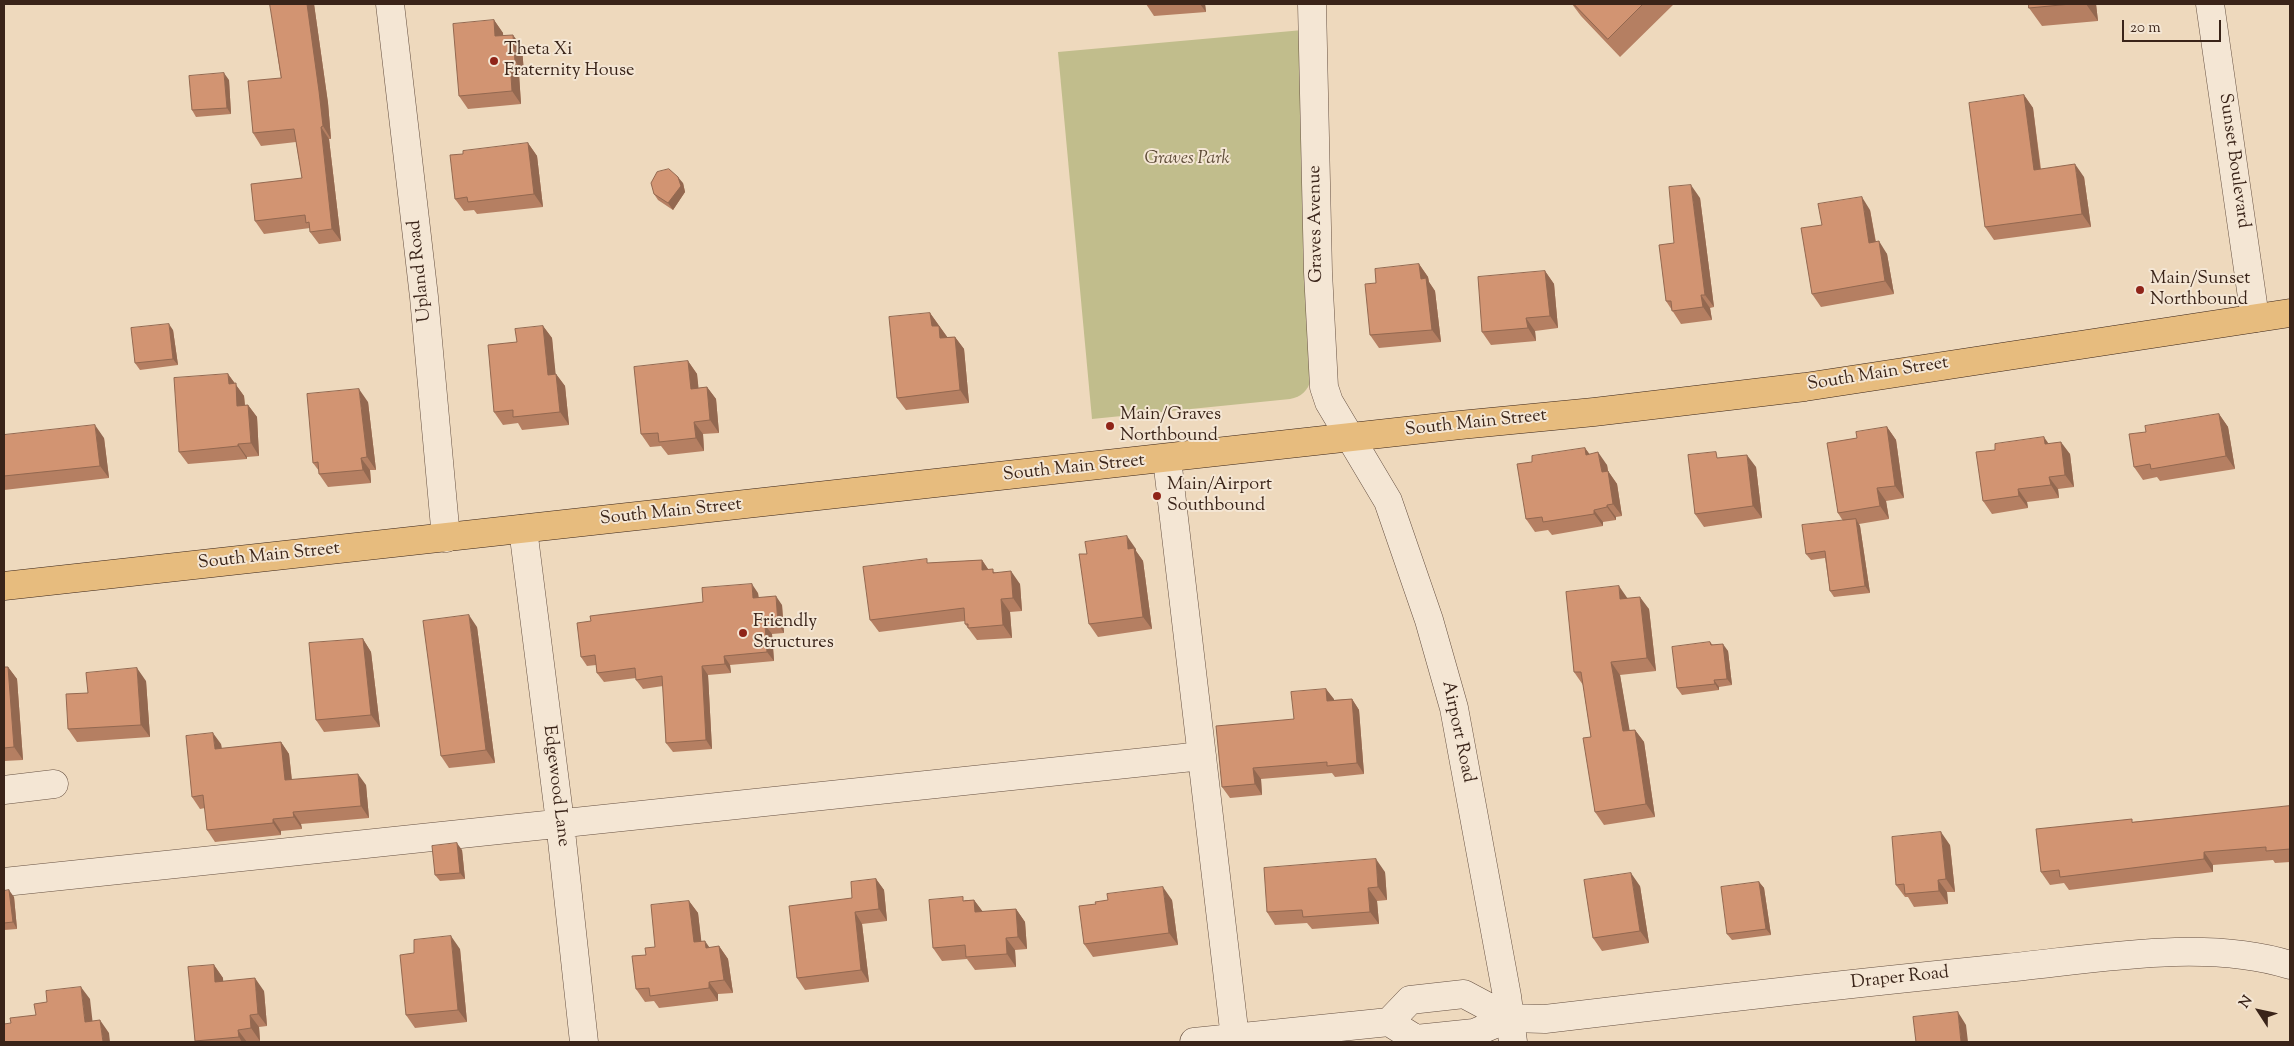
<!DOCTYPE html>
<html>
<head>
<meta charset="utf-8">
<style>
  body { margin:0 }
  #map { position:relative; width:2294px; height:1046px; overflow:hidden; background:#eed9bd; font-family:"Sorts Mill Goudy",serif }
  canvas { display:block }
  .frame { position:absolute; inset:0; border:5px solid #3a2419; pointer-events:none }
  .north { position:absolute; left:2234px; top:986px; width:50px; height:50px; -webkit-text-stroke:4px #f4e6d4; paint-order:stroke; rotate:305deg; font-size:14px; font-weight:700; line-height:20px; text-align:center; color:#3a2419 }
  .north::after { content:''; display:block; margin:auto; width:18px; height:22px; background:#3a2419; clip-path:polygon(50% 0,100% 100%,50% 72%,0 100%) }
  .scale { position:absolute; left:2122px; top:20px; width:99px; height:22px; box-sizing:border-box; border:2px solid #3a2419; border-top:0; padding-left:6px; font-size:15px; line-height:18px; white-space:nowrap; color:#3a2419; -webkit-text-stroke:4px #f4e6d4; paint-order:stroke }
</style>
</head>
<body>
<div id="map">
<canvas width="2294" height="1046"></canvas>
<div class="frame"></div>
<div class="north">N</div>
<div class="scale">20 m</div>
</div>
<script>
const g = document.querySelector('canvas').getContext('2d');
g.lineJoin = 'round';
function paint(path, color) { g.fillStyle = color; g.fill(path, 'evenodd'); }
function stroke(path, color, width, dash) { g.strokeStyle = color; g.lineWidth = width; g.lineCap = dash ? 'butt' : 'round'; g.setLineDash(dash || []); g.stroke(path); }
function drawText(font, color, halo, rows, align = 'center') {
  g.font = font + ' "Sorts Mill Goudy",serif'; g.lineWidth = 4; g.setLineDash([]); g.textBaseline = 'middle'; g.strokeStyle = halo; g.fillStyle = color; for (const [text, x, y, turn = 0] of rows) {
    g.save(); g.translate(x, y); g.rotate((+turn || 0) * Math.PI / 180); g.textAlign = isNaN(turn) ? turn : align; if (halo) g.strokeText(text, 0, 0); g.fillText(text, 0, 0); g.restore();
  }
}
paint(new Path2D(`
  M1303,30L1311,379C1308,391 1301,397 1290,399L1092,419L1058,52Z`), '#c1bd8c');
const minor = new Path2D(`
  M390,4L424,297L446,538
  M1312,4L1318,272L1324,387L1329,402L1388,501L1429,620L1454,708L1507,996L1513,1042
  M2210,4L2255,318
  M1167,459L1235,1038
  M523,529L560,822L584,1042
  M4,790L54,784
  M4,882L1202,756
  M1389,1022L1416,1039L1474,1033L1509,1018L1545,1019C1698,1001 1852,983 2006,968C2095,959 2205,938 2290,965
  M1194,1042L1389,1022L1410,1000L1464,994L1509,1018`);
const major = new Path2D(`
  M4,586L1460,425L1594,412L1805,387L2290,313`);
stroke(minor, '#675142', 29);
stroke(major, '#3a2419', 29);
stroke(minor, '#f4e6d4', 28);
stroke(major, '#e7bc7e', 28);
paint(new Path2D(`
  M270,4H314L328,103L331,139H329L341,241L319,244L310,232V228L264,234L255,221L302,178L296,142L261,146L253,133L281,78Z
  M1146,4H1205L1206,12L1154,16Z
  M1572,4H1674L1620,57L1581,16Z
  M2029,4H2096L2098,21L2042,26L2029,8Z
  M494,20L503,33V36L522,47L524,74H519L521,104L468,109L459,96Z
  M229,80L231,114L196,117L192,110Z
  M2024,95L2033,108L2041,169L2084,177L2091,227L1994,240L1985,227Z
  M528,143L537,156L543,207L477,214L474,210L464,211L455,199Z
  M683,183L685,192L673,210L658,200L654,194Z
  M1700,198L1714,307L1710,308L1712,320L1681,324L1666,301L1674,243Z
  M1870,210L1876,242L1887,254L1894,294L1821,307L1812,294L1822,225Z
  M1419,264L1428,277L1429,282L1435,291L1441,342L1379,348L1370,335L1376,283Z
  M1545,271L1554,284L1558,328L1535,331L1536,341L1491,345L1482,332Z
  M930,313L947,337H955L964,349L969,403L906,410L897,398Z
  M543,326L552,338L555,374H556L565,386L569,425L522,430L518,423L503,425L494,412L517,342Z
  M173,330L178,365L140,370L135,363Z
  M688,361L697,374L698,388L707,387L716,399L719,433L703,434L704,451L668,455L661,446L650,447L641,434Z
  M228,374L244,396L245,405H248L257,417L259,456L247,457V459L188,464L179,452Z
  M368,402L376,470H370L371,483L328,487L319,474V471L313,463Z
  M2219,414L2228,427L2235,469L2160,481L2157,477L2143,480L2134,467L2146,432Z
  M1887,427L1896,440L1904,498L1886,501L1889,519L1859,524L1860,526L1870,593L1834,597L1830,591L1825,558L1811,560L1806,554L1843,521L1838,513L1857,438Z
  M4,435L104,438L109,478L4,490Z
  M2049,443L2070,454L2074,487L2058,489L2059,498L2027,502L2028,508L1992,514L1983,501Z
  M1585,448L1589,454L1607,465L1608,471L1617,484L1622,516L1616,517V520L1603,522V526L1552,535L1548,530L1535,532L1526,519L1532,462Z
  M1720,458L1756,467L1762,518L1704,527L1695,514Z
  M1136,549V551L1143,561L1152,629L1098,637L1089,624Z
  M982,560L988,569L1020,584L1022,611L1010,612L1012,638L977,640L965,624V621L879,632L870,620L929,563Z
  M758,593L759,598L782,605L784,633L772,634L774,661L730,665L731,673L708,675L712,749L673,752L666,743L663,686L643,689L636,680V678L604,682L597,673L596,665L587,666L581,657L591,621Z
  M1627,598L1649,609L1656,671L1620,675L1629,730H1635L1644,742L1655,817L1604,825L1595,812L1591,737L1583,685L1574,672Z
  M477,627L495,763L449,768L441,756Z
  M363,639L371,652L380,727L324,732L316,720Z
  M1710,642L1713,645L1728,651L1732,685L1719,687V690L1682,695L1677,688Z
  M4,667H8L17,679L23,760L4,761Z
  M146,681L150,737L77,742L68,729L88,693Z
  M1326,689L1334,700L1352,699L1359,710L1364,774L1335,777L1332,773L1261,779L1262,795L1230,798L1222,787Z
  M281,742L289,754L292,780L366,785L369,818L301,824L302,829L281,831V835L215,842L207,830L205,808L200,809L192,797L221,744L222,749Z
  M2290,806V862L2275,863L2273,860L2213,865V872L2069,890L2064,883L2050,885L2041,872L2134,822Z
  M1950,845L1955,892H1947L1948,904L1914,907L1908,897H1905L1896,885Z
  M462,850L465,879L440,881L435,875Z
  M1385,872L1387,900L1377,901L1379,924L1312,929L1307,923L1275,925L1267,912Z
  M876,879L884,890L887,921L862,924L869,982L805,990L797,978Z
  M1759,882L1764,888L1771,935L1732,940L1727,934Z
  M1640,886L1649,943L1602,951L1593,938Z
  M4,891L14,897L17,929L4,930Z
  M965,900H974L983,912L1016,909L1025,922L1027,949L1015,950L1016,967L975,970L967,959L942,961L933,948Z
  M1172,900L1178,945L1093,957L1084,944L1096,904Z
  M689,901L698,913L701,941L710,948L719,946L728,959L733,993L718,994V1001L659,1008L654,1001L645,1002L636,989L655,947Z
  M460,949L467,1022L415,1028L406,1015Z
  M214,965L223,978V981L264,991L267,1026L259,1027L260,1041L248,1042H196L195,1041Z`), '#b57f62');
paint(new Path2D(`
  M307,4H314L328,103L331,139L323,126Z
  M1200,4H1205L1206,12Z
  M2086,4H2096L2098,21Z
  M494,20L503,33L504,49L495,36Z
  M513,35L522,47L524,74L515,61Z
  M510,61L519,74L521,104L512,91Z
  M224,73L229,80L231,114L227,108Z
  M2024,95L2033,108L2042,183L2034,170Z
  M321,127L329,139L341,241L332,229Z
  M528,143L537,156L543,207L534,194Z
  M2075,164L2084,177L2091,227L2082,214Z
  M678,177L683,183L685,192L673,210L668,203Z
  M1691,185L1700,198L1714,307L1705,295Z
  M1862,197L1870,210L1878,256L1869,243Z
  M1879,241L1887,254L1894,294L1885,281Z
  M1419,264L1428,277L1429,282L1435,291L1441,342L1432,330L1421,279Z
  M1545,271L1554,284L1558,328L1550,316Z
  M1701,295L1710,308L1712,320L1703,307Z
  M930,313L948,338L949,351L932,326Z
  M1526,318L1535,331L1536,341L1528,328Z
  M169,324L173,330L178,365L173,359Z
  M543,326L552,338L557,387L548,375Z
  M955,337L964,349L969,403L960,390Z
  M688,361L697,374L700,401L691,389Z
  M228,374L244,396L246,418L237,406L229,384Z
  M556,374L565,386L569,425L560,412Z
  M707,387L716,399L719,433L710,420Z
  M359,389L368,402L376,470L367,457Z
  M248,405L257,417L259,456L251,443Z
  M2219,414L2228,427L2235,469L2226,456Z
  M694,422L703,434L704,451L696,438Z
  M95,425L104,438L109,478L100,466Z
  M1887,427L1896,440L1904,498L1895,486Z
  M2044,437L2053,450L2045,444Z
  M2061,442L2070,454L2074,487L2065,475Z
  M238,444L247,457V459L238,446Z
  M1585,448L1594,460L1586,455Z
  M1598,452L1607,465L1608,471L1617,484L1622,516L1613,504L1602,472Z
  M1747,455L1756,467L1762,518L1753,506Z
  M361,458L370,470L371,483L363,470Z
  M2049,477L2058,489L2059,498L2051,485Z
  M1877,488L1886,501L1889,519L1880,506Z
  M2018,489L2027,502L2028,508L2019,496Z
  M1607,505L1616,517V520L1607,507Z
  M1594,510L1603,522V526L1594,514Z
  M1856,519L1860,526L1870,593L1865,586Z
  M1127,536L1136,549V551L1143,561L1152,629L1143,617L1128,549Z
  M982,560L990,572L982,570Z
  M1011,571L1020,584L1022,611L1013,598Z
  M752,584L758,593L759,607L753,598Z
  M1619,586L1628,599H1620Z
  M776,596L782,605L784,633L778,624Z
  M1640,597L1649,609L1656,671L1647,658Z
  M1001,599L1010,612L1012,638L1003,625Z
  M469,615L477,627L495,763L486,750Z
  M765,625L772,634L774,661L767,652Z
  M363,639L371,652L380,727L371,715Z
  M1723,644L1728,651L1732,685L1727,679Z
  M724,656L730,665L731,673L725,664Z
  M1611,662L1620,675L1632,744L1623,731Z
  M702,666L708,675L712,749L706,740Z
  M8,667L17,679L23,760L14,747Z
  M137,668L146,681L150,737L141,725Z
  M1714,680L1719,687V690L1715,684Z
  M1326,689L1334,699V712L1327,701Z
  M1352,699L1359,710L1364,774L1357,763Z
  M1635,730L1644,742L1655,817L1646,804Z
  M213,733L221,744L223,761L215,749Z
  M281,742L289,754L293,792L285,780Z
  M1253,768L1261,779L1262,795L1255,784Z
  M358,774L366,785L369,818L361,806Z
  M293,812L301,824L302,829L294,817Z
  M273,819L281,831V835L273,823Z
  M1941,832L1950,845L1955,892L1946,879Z
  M457,843L462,850L465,879L460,873Z
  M2204,852L2213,865V872L2204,859Z
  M1376,859L1385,872L1387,900L1378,887Z
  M1631,873L1640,886L1649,943L1640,931Z
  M876,879L884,890L887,921L879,909Z
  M1938,880L1947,892L1948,904L1939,891Z
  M1759,882L1764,888L1771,935L1766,929Z
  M1163,887L1172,900L1178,945L1169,933Z
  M1368,888L1377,901L1379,924L1370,912Z
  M9,890L14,897L17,929L13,922Z
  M974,900L983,912H975Z
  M689,901L698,913L703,955L694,942Z
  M1016,909L1025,922L1027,949L1018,937Z
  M855,912L862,924L869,982L861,970Z
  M451,936L460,949L467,1022L458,1010Z
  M1006,938L1015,950L1016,967L1007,954Z
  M705,941L714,954L706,948Z
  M719,946L728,959L733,993L724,980Z
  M214,965L223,978L224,994L215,982Z
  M255,978L264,991L267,1026L258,1014Z
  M709,982L718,994V1001L709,988Z
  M81,987L90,999L94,1034L85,1022Z
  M1958,1012L1966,1025L1968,1042H1961Z
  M250,1015L259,1027L260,1041L251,1028Z
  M100,1020L109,1033L110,1042H103Z
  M238,1030L247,1042H242L239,1037Z`), '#936850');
const building = new Path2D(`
  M270,4H307L319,91L323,126L321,127L332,229L310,232L309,222L306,223L305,215L255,221L251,184L302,178L294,129L253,133L248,81L281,78Z
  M1574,4H1643L1608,39Z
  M2029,4H2071L2029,8Z
  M494,20L495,36L513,35L515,61H510L512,91L459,96L453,24Z
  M224,73L227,108L192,110L189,76Z
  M2024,95L2034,170L2075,164L2082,214L1985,227L1969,103Z
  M528,143L534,194L468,202L467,197L455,199L450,155L463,154V151Z
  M669,169L678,177L681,186L668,203L654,194L651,183L657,172Z
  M1691,185L1705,295H1701L1703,307L1672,311L1671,301H1666L1659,245L1674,243L1669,187Z
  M1862,197L1869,243L1879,241L1885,281L1812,294L1801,228L1822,225L1818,204Z
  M1419,264L1421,279L1426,278L1432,330L1370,335L1365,284L1376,283L1375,269Z
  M1545,271L1550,316L1526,318L1528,328L1482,332L1478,277Z
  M930,313L932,326H939L940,338L955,337L960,390L897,398L889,317Z
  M169,324L173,359L135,363L131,328Z
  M543,326L548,375L556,374L560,412L513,417V410L494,412L488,345L517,342L515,329Z
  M688,361L691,389L707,387L710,420L694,422L696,438L659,442L658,433L641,434L634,367Z
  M228,374L229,384L236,383L237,406L248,405L251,443L238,444V446L179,452L174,378Z
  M359,389L367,457L361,458L363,470L319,474L318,462L313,463L307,394Z
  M2219,414L2226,456L2151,469L2150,464L2134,467L2129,434L2146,432L2145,426Z
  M95,425L100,466L4,476V435Z
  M1887,427L1895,486L1877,488L1880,506L1838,513L1827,443L1857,438L1856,432Z
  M2044,437L2045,444L2061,442L2065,475L2049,477L2051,485L2018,489L2019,496L1983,501L1976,452L1995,450V444Z
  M1585,448L1586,455L1598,452L1602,472L1608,471L1613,504L1607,505V507L1594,510V514L1543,522L1542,517L1526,519L1517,464L1532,462V456Z
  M1716,452L1717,458L1747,455L1753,506L1695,514L1688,455Z
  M1856,519L1865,586L1830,591L1825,551L1806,554L1802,525Z
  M1127,536L1128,549L1134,548L1143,617L1089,624L1079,554H1087L1085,542Z
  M927,559V563L982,560V570L993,569V573L1011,571L1013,598L1001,599L1003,625L968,628V624H965L964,608L870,620L863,567Z
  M752,584L753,598L776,596L778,624L765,625L767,652L724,656L725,664L702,666L706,740L666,743L662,676L636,680L635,668L597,673L595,655L581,657L577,623L591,621L590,616L703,602L702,588Z
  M1619,586L1620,599L1640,597L1647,658L1611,662L1623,731L1635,730L1646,804L1595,812L1583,738L1591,737L1581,672H1574L1566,592Z
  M469,615L486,750L441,756L423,621Z
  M363,639L371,715L316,720L309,643Z
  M1710,642L1711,645L1723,644L1727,679L1714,680L1715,684L1677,688L1672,647Z
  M4,667H8L14,747L4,748Z
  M137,668L141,725L68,729L66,694L88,693L86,673Z
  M1326,689L1327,701L1352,699L1357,763L1327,766V762L1253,768L1255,784L1222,787L1216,726L1294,719L1291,692Z
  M213,733L215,749L281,742L285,780L358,774L361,806L293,812L294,817L273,819V823L207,830L203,795L192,797L186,736Z
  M2290,806V849L2266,851V847L2204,852V859L2060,877L2059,870L2041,872L2036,829L2132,819V822Z
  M1941,832L1946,879L1938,880L1939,891L1905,894L1904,884L1896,885L1892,837Z
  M457,843L460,873L435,875L432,846Z
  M1376,859L1378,887L1368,888L1370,912L1303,917L1302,910L1267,912L1264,868Z
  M1631,873L1640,931L1593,938L1584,880Z
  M876,879L879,909L855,912L861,970L797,978L789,906L852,898L851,882Z
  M1759,882L1766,929L1727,934L1721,887Z
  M1163,887L1169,933L1084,944L1079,906L1096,904L1095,902L1108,900L1107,894Z
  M9,890L13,922L4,923V891Z
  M963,897V901L974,900L975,912L1016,909L1018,937L1006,938L1007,954L966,957L965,945L933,948L929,900Z
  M689,901L694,942L705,941L706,948L719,946L724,980L709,982V988L650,996L649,988L636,989L632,956L646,955L645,948L655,947L651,905Z
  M451,936L458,1010L406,1015L400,955L414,953V940Z
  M214,965L215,982L255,978L258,1014L250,1015L251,1028L238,1030L239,1037L195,1041L188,967Z
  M81,987L85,1022L100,1020L103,1042H4V1024L11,1023L10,1018L36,1015L34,1004L47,1002L46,991Z
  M1958,1012L1961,1042H1916L1913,1017Z`);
paint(building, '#d29472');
stroke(building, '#936850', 1);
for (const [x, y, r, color] of [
  [494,61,5,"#8f2418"],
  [2140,290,5,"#8f2418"],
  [1110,426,5,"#8f2418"],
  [1157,496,5,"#8f2418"],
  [743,633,5,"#8f2418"]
]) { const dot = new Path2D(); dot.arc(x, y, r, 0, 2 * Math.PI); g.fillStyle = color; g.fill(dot); stroke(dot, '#f4e6d4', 2); }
drawText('18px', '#3a2419', '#f4e6d4', [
  ["Theta Xi",504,51],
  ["Fraternity House",504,72],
  ["Main/Sunset",2150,280],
  ["Northbound",2150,301],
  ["Main/Graves",1120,416],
  ["Northbound",1120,437],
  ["Main/Airport",1167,486],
  ["Southbound",1167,507],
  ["Friendly",753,623],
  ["Structures",753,644]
], 'left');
drawText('italic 18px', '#5c4a36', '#f4e6d4', [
  ["Graves Park",1187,160]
]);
drawText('18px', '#3a2419', '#f4e6d4', [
  ["Sunset Boulevard",2233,161,82],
  ["Graves Avenue",1317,224,-91],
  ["Upland Road",421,271,-96],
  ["South Main Street",1878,375,-9],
  ["South Main Street",1476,424,-6],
  ["South Main Street",1074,469,-6],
  ["South Main Street",671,513,-6],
  ["South Main Street",269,557,-6],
  ["Airport Road",1457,732,78],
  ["Edgewood Lane",555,786,83],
  ["Draper Road",1900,979,-6]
]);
</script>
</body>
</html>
